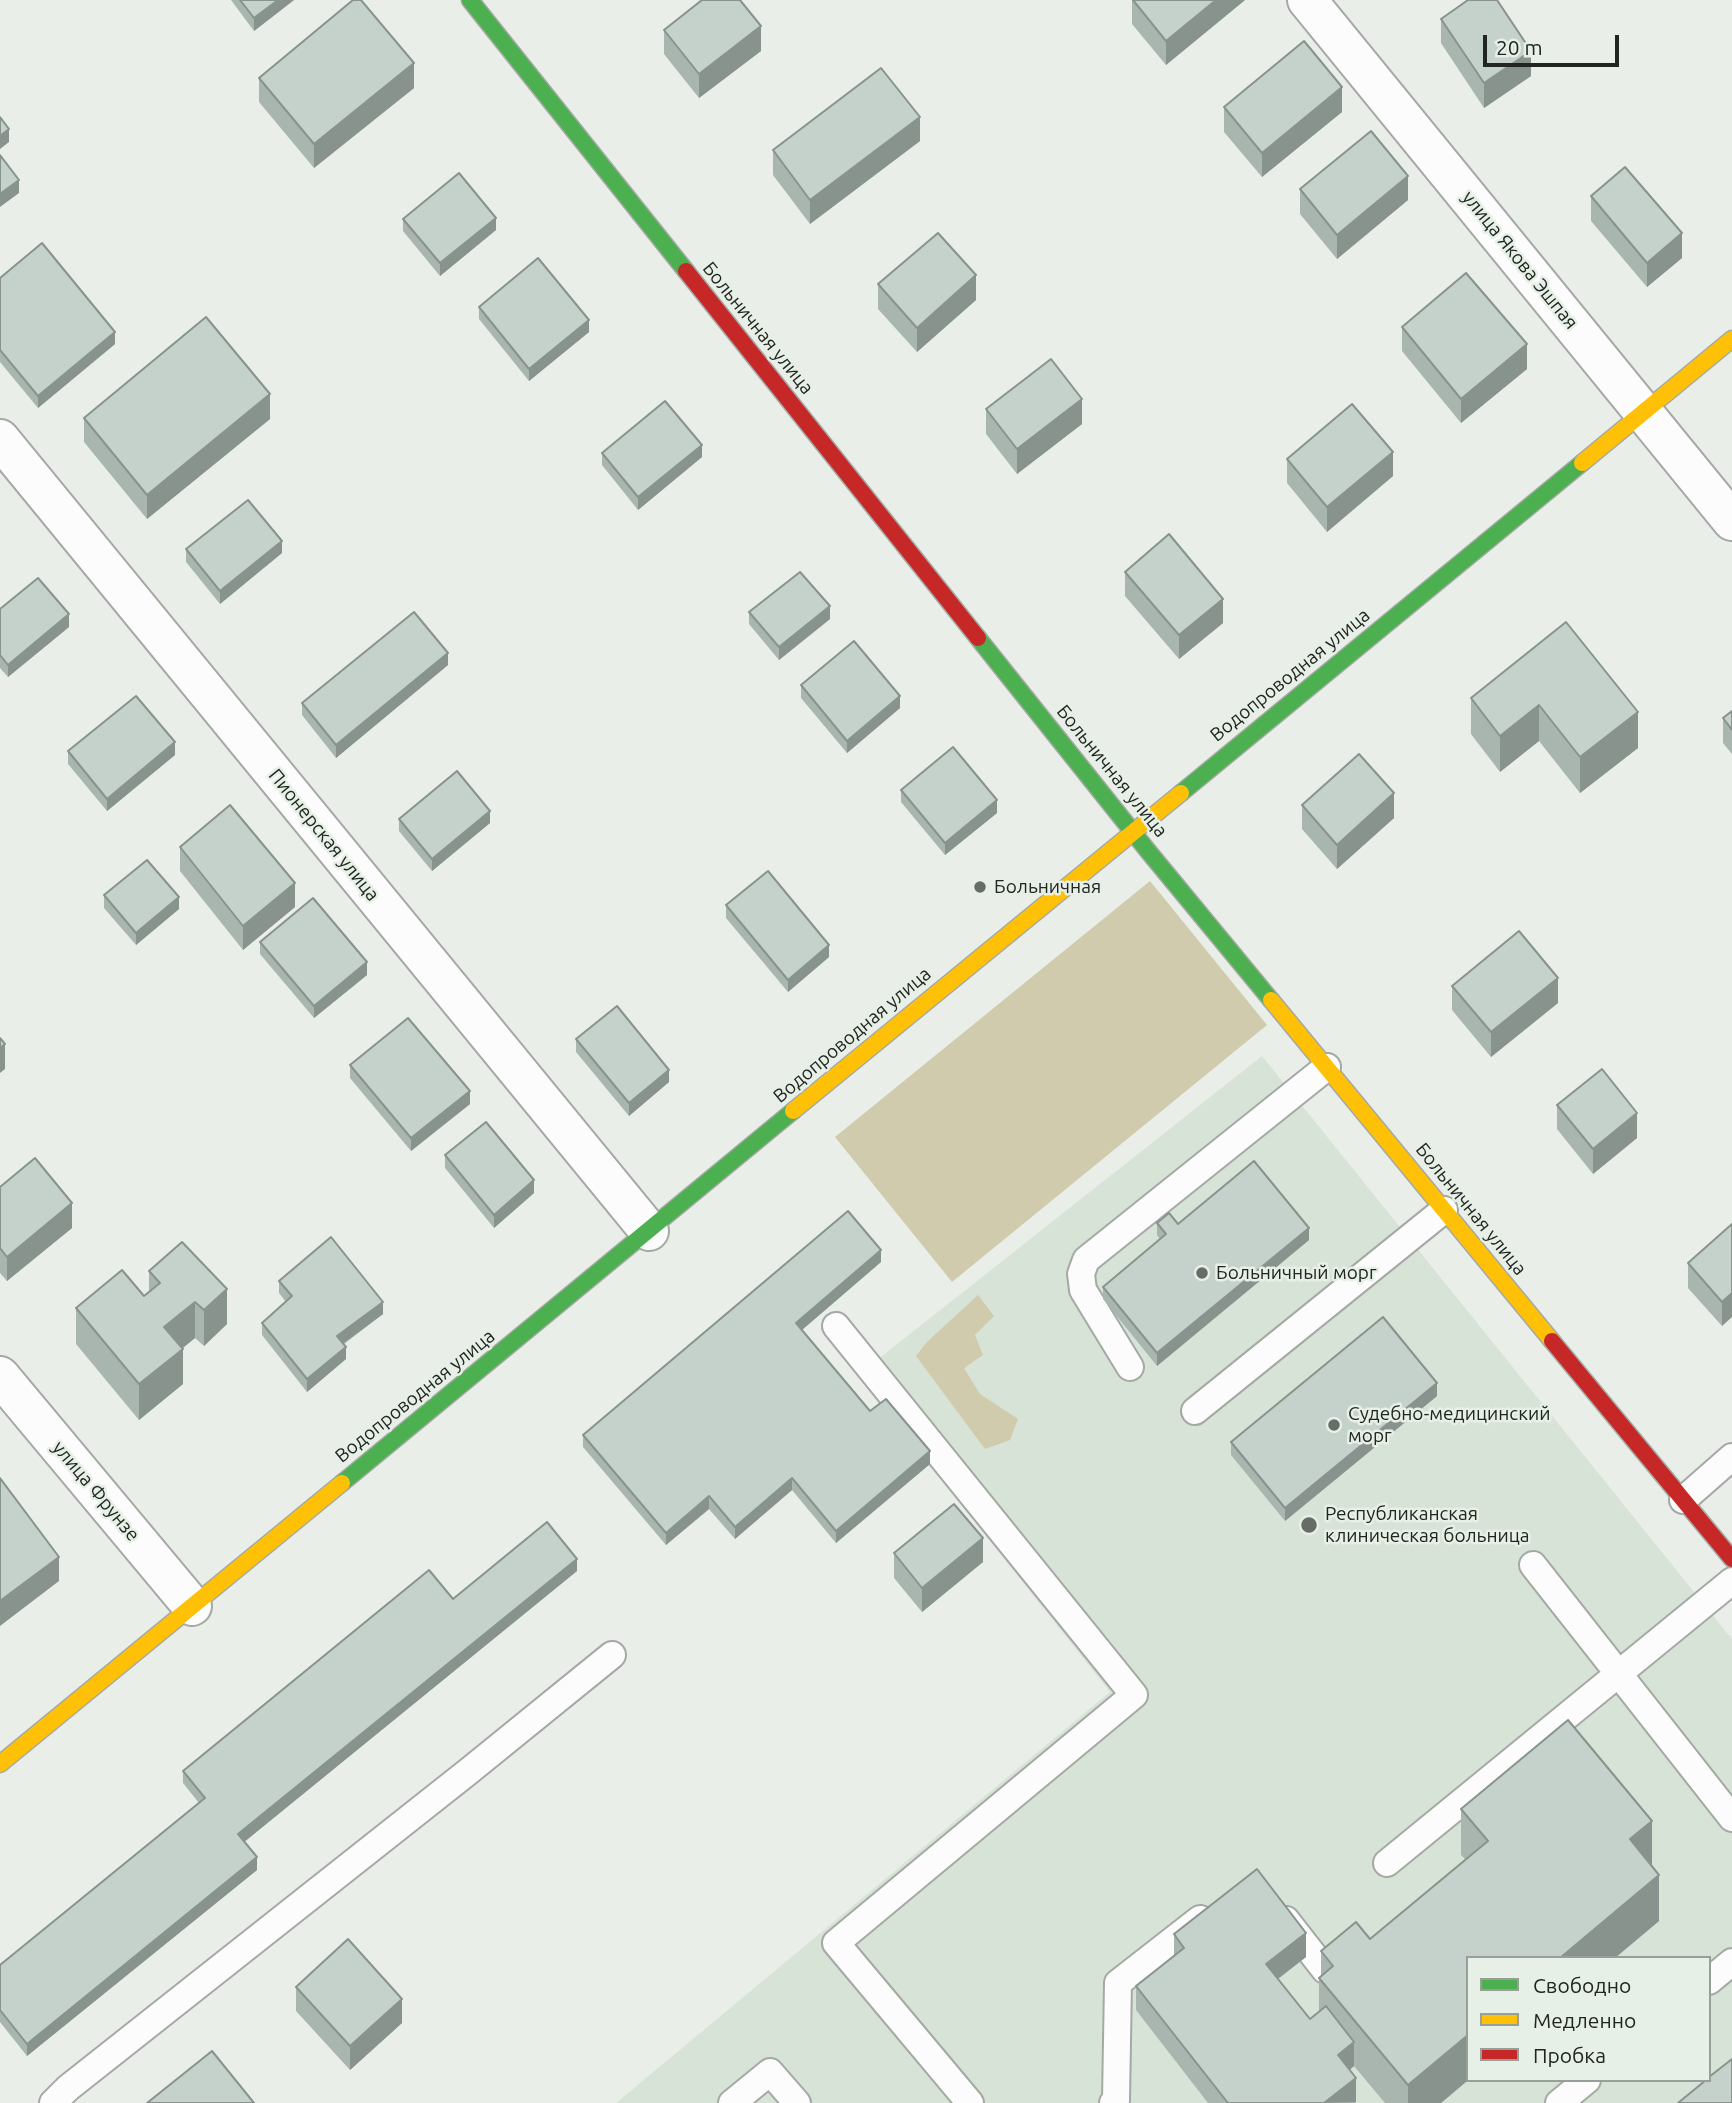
<!DOCTYPE html>
<html>
<head>
<meta charset="utf-8">
<style>
  body { margin:0 }
  #map { position:relative; width:1732px; height:2103px; overflow:hidden; background:#e9eee8; font-family:Ubuntu,sans-serif }
  canvas { display:block }
  .legend { position:absolute; left:1466px; top:1956px; width:245px; height:126px; box-sizing:border-box; background:#e7f0e6; border:2px solid #989f98; margin:0; padding:9px 12px; list-style:none; font-size:21px; color:#222622 }
  .legend li { display:flex; align-items:center; gap:14px; height:35px }
  .legend b { width:35px; border:2px solid #989f98 }
  .scale { position:absolute; left:1483px; top:35px; width:136px; height:32px; box-sizing:border-box; border:4px solid #222622; border-top:0; padding-left:9px; font-size:21px; line-height:24px; white-space:nowrap; color:#222622; -webkit-text-stroke:5px #e7f0e6; paint-order:stroke }
</style>
</head>
<body>
<div id="map">
<canvas width="1732" height="2103"></canvas>
<ul class="legend">
<li><b style="height:9px;background:#4caf50"></b>Свободно</li>
<li><b style="height:9px;background:#ffc107"></b>Медленно</li>
<li><b style="height:9px;background:#c62828"></b>Пробка</li>
</ul>
<div class="scale">20 m</div>
</div>
<script>
const g = document.querySelector('canvas').getContext('2d');
g.lineJoin = 'round';
function paint(path, color) { g.fillStyle = color; g.fill(path, 'evenodd'); }
function stroke(path, color, width, dash) { g.strokeStyle = color; g.lineWidth = width; g.lineCap = dash ? 'butt' : 'round'; g.setLineDash(dash || []); g.stroke(path); }
function drawText(font, color, halo, rows, align = 'center') {
  g.font = font + ' Ubuntu,sans-serif'; g.lineWidth = 5; g.setLineDash([]); g.textBaseline = 'middle'; g.strokeStyle = halo; g.fillStyle = color; for (const [text, x, y, turn = 0] of rows) {
    g.save(); g.translate(x, y); g.rotate((+turn || 0) * Math.PI / 180); g.textAlign = isNaN(turn) ? turn : align; if (halo) g.strokeText(text, 0, 0); g.fillText(text, 0, 0); g.restore();
  }
}
paint(new Path2D(`
  M1262,1056L1732,1639V2103H616L1110,1692L858,1375ZM1468,1958H1709V2080H1468Z`), '#d8e3d8');
paint(new Path2D(`
  M1150,881L1267,1025L952,1282L835,1137Z
  M978,1295L994,1316L975,1335L983,1355L964,1368L980,1394L1018,1419L1010,1440L985,1449L916,1356L927,1342Z`), '#d0cbad');
const lane = new Path2D(`
  M836,1326L1134,1695L836,1943L970,2103
  M1130,1367L1083,1290L1081,1274L1086,1260L1327,1067
  M1195,1411L1444,1210
  M1683,1500L1732,1457
  M1533,1565L1732,1818
  M1387,1863L1732,1581
  M1286,1920L1325,1970
  M1709,1981L1732,1962
  M53,2103L68,2088L469,1771L612,1655
  M732,2103L770,2072L797,2103
  M1113,2103L1116,2100L1118,1983L1200,1919
  M1559,2103L1587,2080`);
const street = new Path2D(`
  M1307,0L1732,521
  M0,439L649,1231
  M0,1376L192,1606`);
const fast = new Path2D(`
  M470,0L686,271
  M978,638L1148,851L1271,1000
  M1181,793L1582,463
  M342,1483L793,1111`);
const slow = new Path2D(`
  M1582,463L1732,339
  M1271,1000L1552,1341
  M793,1111L1181,793
  M0,1764L342,1483`);
const jam = new Path2D(`
  M686,271L978,638
  M1552,1341L1732,1559`);
stroke(lane, '#a5a9a4', 30);
stroke(street, '#a5a9a4', 42);
stroke(fast, '#a5a9a4', 19);
stroke(slow, '#a5a9a4', 19);
stroke(jam, '#a5a9a4', 19);
stroke(lane, '#fcfcfc', 26);
stroke(street, '#fcfcfc', 38);
stroke(fast, '#4caf50', 16);
stroke(slow, '#ffc107', 16);
stroke(jam, '#c62828', 16);
paint(new Path2D(`
  M231,0H294L254,31Z
  M1132,0H1245L1166,65L1132,24Z
  M1441,19L1531,76L1484,108L1441,43Z
  M664,30L761,51L699,98L664,54Z
  M259,78L414,88L314,168L259,102Z
  M1224,107L1342,112L1262,177L1224,132Z
  M920,141L810,224L773,175V150Z
  M1300,189L1408,200L1337,259L1300,214Z
  M1591,196L1682,258L1647,287L1591,221Z
  M403,219L496,230L440,276L403,231Z
  M0,278L115,344L38,408L0,362Z
  M878,284L976,300L917,352L878,309Z
  M479,307L589,332L529,381L479,319Z
  M1402,327L1527,369L1461,423L1402,351Z
  M986,409L1082,424L1017,474L986,434Z
  M84,418L270,419L147,519L84,442Z
  M602,453L702,457L638,510L602,465Z
  M1287,459L1393,476L1327,532L1287,483Z
  M186,549L282,553L220,604L186,562Z
  M1125,572L1223,623L1179,659L1125,596Z
  M0,609L69,627L8,677L0,668Z
  M749,612L830,619L779,660L749,624Z
  M1566,622L1638,748L1580,793L1539,741L1500,772L1471,734V698Z
  M448,665L336,758L302,715V703Z
  M801,685L900,708L847,753L801,698Z
  M1732,711V754L1723,743V718Z
  M68,751L175,755L107,811L68,764Z
  M901,790L997,813L945,855L901,802Z
  M1302,805L1394,818L1337,869L1302,829Z
  M399,819L490,823L432,871L399,831Z
  M180,847L295,907L243,950L180,871Z
  M104,895L179,909L136,945L104,908Z
  M726,905L829,957L788,992L726,918Z
  M260,942L367,975L314,1018L260,954Z
  M1452,986L1558,1003L1491,1057L1452,1010Z
  M576,1039L669,1082L629,1116L576,1052Z
  M350,1065L470,1104L411,1151L350,1078Z
  M1557,1105L1637,1138L1593,1174L1557,1129Z
  M445,1155L534,1193L494,1228L445,1168Z
  M0,1187L72,1228L7,1281L0,1273Z
  M1157,1223L1178,1224L1309,1240L1157,1366L1103,1299V1287L1160,1239L1157,1235Z
  M1732,1224L1722,1326L1688,1288V1263Z
  M881,1262L802,1330L870,1411L930,1464L836,1543L792,1490L735,1539L709,1509L666,1545L583,1447V1435Z
  M149,1271L227,1324L204,1346L195,1338L183,1348V1384L139,1420L76,1344V1308L144,1296L149,1291Z
  M279,1281L383,1314L344,1344L346,1359L307,1392L262,1335V1323L286,1302L279,1293Z
  M1437,1396L1285,1521L1231,1455V1442Z
  M894,1553L983,1562L922,1612L894,1578Z
  M577,1571L244,1842L257,1870L27,2056L0,2022V1965L199,1803L183,1783V1771L453,1599Z
  M1461,1809L1652,1865L1659,1921L1441,2103H1385L1354,2066L1350,2070L1356,2102L1355,2103H1208L1136,2010V1986L1174,1956V1934L1306,1957L1278,1979L1310,2019L1319,2012V1978L1321,1976V1951L1370,1939L1466,1860L1461,1855Z
  M296,1987L402,2023L350,2070L296,2011Z`), '#a9b5af');
paint(new Path2D(`
  M278,0H294L254,31V18Z
  M1216,0H1245L1166,65V41Z
  M761,26V51L699,98V74Z
  M1531,51V76L1484,108V83Z
  M414,63V88L314,168V144Z
  M1342,87V112L1262,177V153Z
  M920,117V141L810,224V200Z
  M9,129V142L0,149V136Z
  M1408,176V200L1337,259V235Z
  M19,180V193L0,207V194Z
  M496,218V230L440,276V263Z
  M1682,233V258L1647,287V263Z
  M976,275V300L917,352V328Z
  M589,320V332L529,381V369Z
  M115,332V344L38,408V396Z
  M1527,344V369L1461,423V399Z
  M270,394V419L147,519V495Z
  M1082,399V424L1017,474V449Z
  M702,445V457L638,510V497Z
  M1393,452V476L1327,532V507Z
  M282,541V553L220,604V591Z
  M1223,599V623L1179,659V635Z
  M830,606V619L779,660V647Z
  M69,614V627L8,677V665Z
  M448,653V665L336,758V745Z
  M900,696V708L847,753V741Z
  M1539,705V741L1500,772V736Z
  M1638,712V748L1580,793V757Z
  M175,742V755L107,811V799Z
  M1394,793V818L1337,869V845Z
  M997,800V813L945,855V843Z
  M490,811V823L432,871V859Z
  M295,883V907L243,950V926Z
  M179,897V909L136,945V933Z
  M829,945V957L788,992V980Z
  M367,962V975L314,1018V1006Z
  M1558,978V1003L1491,1057V1032Z
  M5,1044V1069L0,1073V1048Z
  M669,1070V1082L629,1116V1103Z
  M470,1091V1104L411,1151V1138Z
  M1637,1113V1138L1593,1174V1149Z
  M534,1180V1193L494,1228V1215Z
  M72,1203V1228L7,1281V1257Z
  M1309,1228V1240L1157,1366V1353Z
  M881,1250V1262L796,1335V1323Z
  M227,1289V1324L204,1346V1310Z
  M1732,1293V1317L1722,1326V1302Z
  M195,1302V1338L164,1363V1327Z
  M383,1302V1314L337,1348V1336Z
  M346,1347V1359L307,1392V1379Z
  M183,1349V1384L139,1420V1384Z
  M1437,1383V1396L1285,1521V1508Z
  M930,1451V1464L836,1543V1531Z
  M792,1478V1490L735,1539V1527Z
  M709,1496V1509L666,1545V1533Z
  M983,1538V1562L922,1612V1588Z
  M59,1557V1581L0,1626V1601Z
  M577,1559V1571L238,1847V1834Z
  M1652,1821V1867L1630,1839Z
  M257,1857V1870L27,2056V2044Z
  M1659,1875V1921L1615,1958H1560Z
  M1306,1933V1957L1266,1988V1964Z
  M402,1999V2023L350,2070V2046Z
  M1468,2035V2080L1441,2103H1408V2085Z
  M1354,2042V2066L1338,2079V2055Z
  M1356,2078V2102L1324,2103Z`), '#89938e');
const building = new Path2D(`
  M240,0H278L254,18Z
  M353,0H361L414,63L314,144L259,78Z
  M702,0H740L761,26L699,74L664,30Z
  M1133,0H1216L1166,41Z
  M1468,0H1497L1531,51L1484,83L1441,19Z
  M1304,41L1342,87L1262,153L1224,107Z
  M881,68L920,117L810,200L773,150Z
  M0,117L9,129L0,136Z
  M1371,131L1408,176L1337,235L1300,189Z
  M0,155L19,180L0,194Z
  M1625,167L1682,233L1647,263L1591,196Z
  M459,173L496,218L440,263L403,219Z
  M938,233L976,275L917,328L878,284Z
  M42,243L115,332L38,396L0,350V278Z
  M538,258L589,320L529,369L479,307Z
  M1466,273L1527,344L1461,399L1402,327Z
  M206,317L270,394L147,495L84,418Z
  M1051,359L1082,399L1017,449L986,409Z
  M665,401L702,445L638,497L602,453Z
  M1352,404L1393,452L1327,507L1287,459Z
  M248,500L282,541L220,591L186,549Z
  M1169,534L1223,599L1179,635L1125,572Z
  M800,572L830,606L779,647L749,612Z
  M38,578L69,614L8,665L0,655V609Z
  M414,612L448,653L336,745L302,703Z
  M1566,622L1638,712L1580,757L1539,705L1500,736L1471,698Z
  M854,641L900,696L847,741L801,685Z
  M136,696L175,742L107,799L68,751Z
  M1732,711V730L1723,718Z
  M953,747L997,800L945,843L901,790Z
  M1359,754L1394,793L1337,845L1302,805Z
  M457,771L490,811L432,859L399,819Z
  M230,805L295,883L243,926L180,847Z
  M147,860L179,897L136,933L104,895Z
  M768,871L829,945L788,980L726,905Z
  M313,898L367,962L314,1006L260,942Z
  M1519,931L1558,978L1491,1032L1452,986Z
  M617,1006L669,1070L629,1103L576,1039Z
  M408,1018L470,1091L411,1138L350,1065Z
  M0,1038L5,1044L0,1048Z
  M1602,1069L1637,1113L1593,1149L1557,1105Z
  M486,1122L534,1180L494,1215L445,1155Z
  M35,1158L72,1203L7,1257L0,1248V1187Z
  M1254,1161L1309,1228L1157,1353L1103,1287L1166,1234L1157,1223L1169,1213L1178,1224Z
  M848,1211L881,1250L796,1323L870,1411L886,1399L930,1451L836,1531L792,1478L735,1527L709,1496L666,1533L583,1435Z
  M1732,1224V1293L1722,1302L1688,1263Z
  M331,1237L383,1302L337,1336L346,1347L307,1379L262,1323L292,1296L279,1281Z
  M182,1242L227,1289L204,1310L195,1302L164,1327L183,1349L139,1384L76,1308L122,1270L144,1296L160,1283L149,1271Z
  M1383,1317L1437,1383L1285,1508L1231,1442Z
  M0,1478L59,1557L0,1601Z
  M954,1504L983,1538L922,1588L894,1553Z
  M547,1522L577,1559L238,1834L257,1857L27,2044L0,2010V1965L205,1798L183,1771L429,1570L453,1599Z
  M1568,1720L1652,1821L1630,1839L1659,1875L1560,1958H1468V2035L1408,2085L1319,1978L1333,1966L1321,1951L1356,1922L1370,1939L1488,1841L1461,1809Z
  M1257,1869L1306,1933L1266,1964L1310,2019L1326,2006L1354,2042L1338,2055L1356,2078L1324,2103H1228L1136,1986L1184,1948L1174,1934Z
  M348,1939L402,1999L350,2046L296,1987Z
  M212,2051L254,2103H147Z
  M1732,2059V2103H1678L1706,2080H1709V2077Z`);
paint(building, '#c4d2cb');
stroke(building, '#89938e', 2);
for (const [x, y, r, color] of [
  [980,887,7,"#686c67"],
  [1202,1273,7,"#686c67"],
  [1334,1425,7,"#686c67"],
  [1309,1525,9,"#686c67"]
]) { const dot = new Path2D(); dot.arc(x, y, r, 0, 2 * Math.PI); g.fillStyle = color; g.fill(dot); stroke(dot, '#e7f0e6', 2.5); }
drawText('19px', '#222622', '#e7f0e6', [
  ["улица Якова Эшпая",1520,260,51],
  ["Больничная улица",758,328,51],
  ["Водопроводная улица",1290,675,-39],
  ["Больничная улица",1112,771,51],
  ["Пионерская улица",324,835,51],
  ["Водопроводная улица",852,1035,-40],
  ["Больничная улица",1471,1209,51],
  ["Водопроводная улица",415,1396,-39],
  ["улица Фрунзе",96,1491,50]
]);
drawText('19px', '#222622', '#e7f0e6', [
  ["Больничная",994,887],
  ["Больничный морг",1216,1273],
  ["Судебно-медицинский",1348,1414],
  ["морг",1348,1436],
  ["Республиканская",1325,1514],
  ["клиническая больница",1325,1536]
], 'left');
</script>
</body>
</html>
